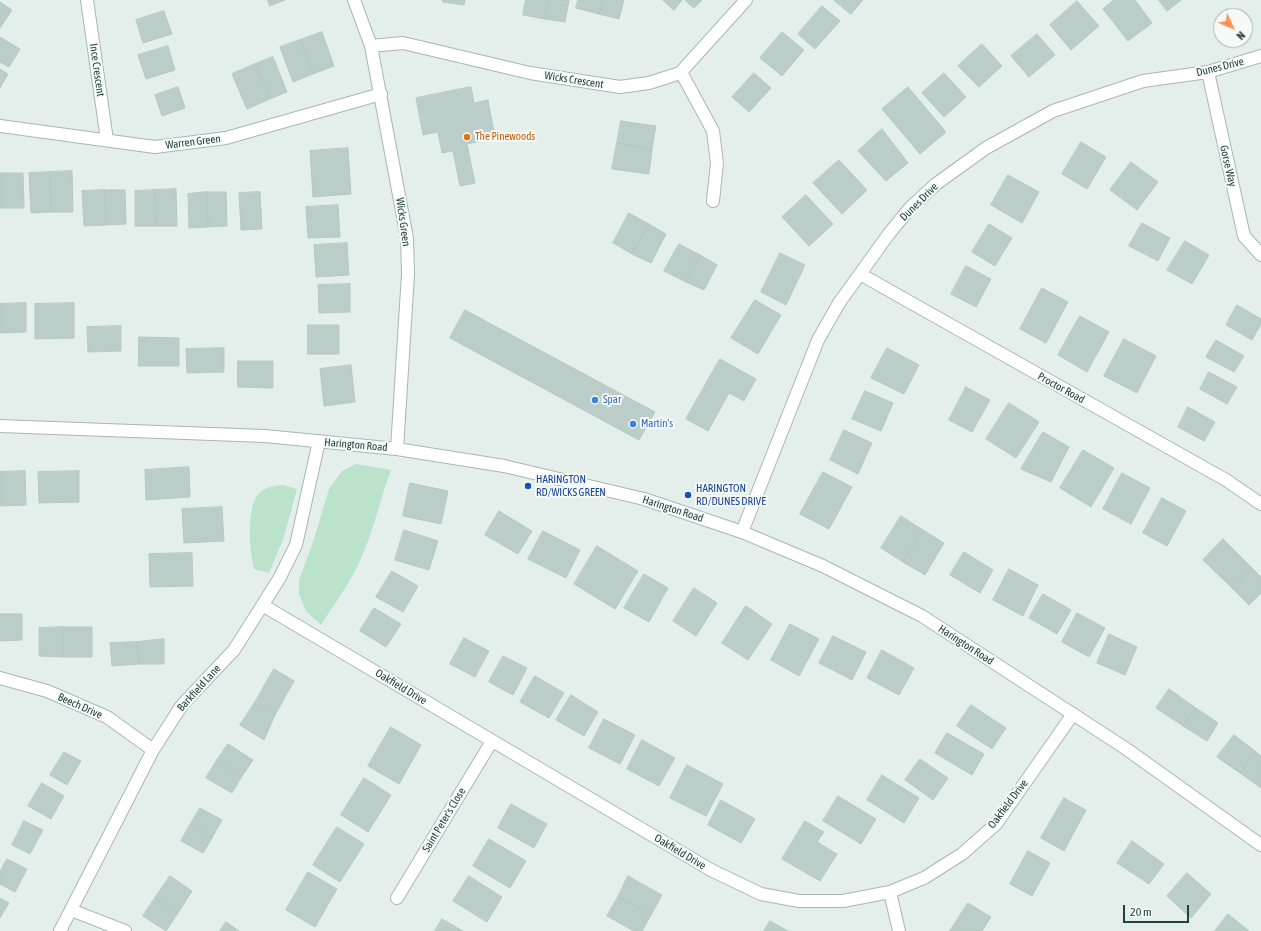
<!DOCTYPE html>
<html>
<head>
<meta charset="utf-8">
<style>
  body { margin:0 }
  #map { position:relative; width:1261px; height:931px; overflow:hidden; background:#e4efeb; font-family:"Asap Condensed",sans-serif }
  canvas { display:block }
  .north { position:absolute; left:1213px; top:8px; width:40px; height:40px; box-sizing:border-box; background:#f5faf8; border:1px solid #a0b0ae; border-radius:50%; rotate:134deg; font-size:11px; font-weight:700; line-height:16px; text-align:center; color:#21423e }
  .north::after { content:''; display:block; margin:auto; width:14px; height:18px; background:#ff9251; clip-path:polygon(50% 0,100% 100%,50% 72%,0 100%) }
  .scale { position:absolute; left:1123px; top:905px; width:66px; height:18px; box-sizing:border-box; border:2px solid #21423e; border-top:0; padding-left:5px; font-size:12px; line-height:14px; white-space:nowrap; color:#21423e; -webkit-text-stroke:3px #f5faf8; paint-order:stroke }
</style>
</head>
<body>
<div id="map">
<canvas width="1261" height="931"></canvas>
<div class="north">N</div>
<div class="scale">20 m</div>
</div>
<script>
const g = document.querySelector('canvas').getContext('2d');
g.lineJoin = 'round';
function paint(path, color) { g.fillStyle = color; g.fill(path, 'evenodd'); }
function stroke(path, color, width, dash) { g.strokeStyle = color; g.lineWidth = width; g.lineCap = dash ? 'butt' : 'round'; g.setLineDash(dash || []); g.stroke(path); }
function drawText(font, color, halo, rows, align = 'center') {
  g.font = font + ' "Asap Condensed",sans-serif'; g.lineWidth = 4; g.setLineDash([]); g.textBaseline = 'middle'; g.strokeStyle = halo; g.fillStyle = color; for (const [text, x, y, turn = 0] of rows) {
    g.save(); g.translate(x, y); g.rotate((+turn || 0) * Math.PI / 180); g.textAlign = isNaN(turn) ? turn : align; if (halo) g.strokeText(text, 0, 0); g.fillText(text, 0, 0); g.restore();
  }
}
paint(new Path2D(`
  M356,464L391,470C380,499 374,530 361,558C352,581 334,604 321,625L306,611L299,594V580L313,542L329,489L342,471Z
  M283,485L297,489L284,537L269,573L254,569C250,549 243,497 267,488C272,486 278,486 283,485Z`), '#bbe2ca');
const building = new Path2D(`
  M268,0H285L270,6Z
  M443,0H465L464,5L443,2Z
  M526,0H549L545,19L523,15Z
  M549,0H569L565,22L545,19Z
  M578,0H603L599,14L576,8Z
  M603,0H624L619,19L599,14Z
  M663,0H682L674,10Z
  M685,0H702L694,8Z
  M834,0H863L851,14Z
  M1114,0H1135L1152,23L1128,41L1103,9Z
  M1159,0H1181L1167,11Z
  M1077,1L1099,26L1071,50L1050,25Z
  M0,2L12,10L0,28Z
  M822,6L840,21L815,49L798,34Z
  M164,11L172,34L143,43L136,20Z
  M322,32L334,66L313,74L300,40Z
  M782,32L804,50L782,76L760,58Z
  M1037,34L1055,55L1029,77L1011,56Z
  M0,37L20,49L9,67L0,62Z
  M300,40L313,74L293,82L280,47Z
  M982,44L1002,66L979,87L958,66Z
  M168,46L175,70L146,79L138,55Z
  M273,57L287,92L270,99L255,64Z
  M255,64L270,99L247,109L232,74Z
  M0,69L8,74L0,88Z
  M754,73L771,88L749,112L732,97Z
  M944,73L966,97L944,117L922,93Z
  M178,87L185,108L162,116L155,95Z
  M471,87L474,103L488,100L495,138L467,144L475,183L460,186L453,151L442,153L438,132L423,135L416,98Z
  M908,87L946,132L920,154L882,109Z
  M621,121L656,126L652,149L617,143Z
  M882,129L908,163L886,181L858,151Z
  M1081,142L1106,157L1087,189L1062,174Z
  M617,143L652,149L649,174L612,169Z
  M348,148L351,194L313,197L310,151Z
  M839,160L867,190L842,214L813,183Z
  M1131,162L1158,182L1137,210L1110,190Z
  M72,171L73,212H51L50,172Z
  M50,172L51,212L31,213L29,173Z
  M0,173H2L3,208H0Z
  M2,173H23L24,208H3Z
  M1008,175L1039,192L1022,223L991,205Z
  M176,189L177,226H156L155,190Z
  M105,190H125L126,224L106,225Z
  M105,190L106,225L84,226L82,191Z
  M155,190L156,226H135V191Z
  M207,192H226L227,226L208,227Z
  M207,192L208,227L189,228L188,194Z
  M260,192L262,229L241,230L239,193Z
  M806,195L833,224L809,246L782,217Z
  M338,205L340,237L308,238L306,207Z
  M629,213L649,224L632,254L613,243Z
  M1142,223L1170,238L1158,261L1129,246Z
  M649,224L666,234L651,263L632,254Z
  M989,224L1012,238L995,266L972,252Z
  M1185,241L1209,255L1192,284L1167,270Z
  M347,243L349,275L316,277L314,245Z
  M679,244L700,255L686,282L664,271Z
  M780,253L805,265L786,305L761,292Z
  M700,255L717,265L704,290L686,282Z
  M966,266L991,279L976,307L951,294Z
  M350,284V312L319,313L318,285Z
  M1042,288L1068,302L1046,343L1020,329Z
  M755,300L781,315L758,354L731,338Z
  M26,303V332L0,333V304Z
  M74,303V338L35,339V304Z
  M1237,305L1261,319V324L1252,340L1226,325Z
  M465,310L655,412L639,440L450,338Z
  M1080,316L1109,332L1087,372L1058,355Z
  M308,325H339V354H308Z
  M121,326V351L88,352L87,327Z
  M139,337L179,338V366H139Z
  M1124,339L1156,356L1137,393L1104,376Z
  M1216,340L1244,356L1234,372L1206,357Z
  M224,348V372L187,373L186,349Z
  M887,348L919,365L904,394L871,378Z
  M720,359L756,379L744,401L729,393L708,431L686,419Z
  M238,361H273V388L238,387Z
  M351,365L355,402L324,406L320,369Z
  M1209,372L1237,387L1227,404L1200,389Z
  M966,387L990,400L972,432L949,420Z
  M865,391L893,403L881,431L852,419Z
  M1009,403L1039,422L1016,458L986,439Z
  M1188,407L1215,422L1204,441L1178,427Z
  M844,430L872,443L858,474L830,460Z
  M1043,432L1069,447L1051,482L1021,469Z
  M1083,450L1114,468L1091,507L1060,488Z
  M189,467L190,497L146,500L145,470Z
  M25,471L26,505L0,506V472Z
  M79,471V502L39,503L38,472Z
  M823,472L852,487L829,529L800,514Z
  M1122,473L1150,488L1131,524L1103,509Z
  M410,483L448,491L441,524L403,516Z
  M1162,498L1186,511L1167,546L1143,533Z
  M222,507L224,541L184,543L182,509Z
  M499,511L532,531L518,554L485,535Z
  M901,516L923,530L903,562L881,548Z
  M404,530L438,541L429,570L395,560Z
  M923,530L944,543L925,575L903,562Z
  M543,531L580,550L566,578L528,559Z
  M1223,539L1251,567L1231,587L1203,560Z
  M597,546L638,571L615,609L574,584Z
  M964,552L993,570L980,593L950,575Z
  M192,553L193,586L150,587L149,554Z
  M1251,567L1261,577V593L1249,605L1231,587Z
  M1009,569L1038,585L1023,616L993,600Z
  M392,571L418,586L403,612L376,597Z
  M644,574L668,588L649,622L624,608Z
  M694,588L717,603L696,636L673,621Z
  M1043,594L1071,610L1057,634L1029,618Z
  M746,606L772,624L748,660L722,643Z
  M374,608L401,624L386,647L360,631Z
  M1077,613L1105,628L1089,657L1062,642Z
  M0,614H22V640L0,641Z
  M790,624L819,639L799,676L771,660Z
  M63,627V657L39,656V628Z
  M63,627H92V657H63Z
  M1109,634L1137,647L1125,675L1097,663Z
  M833,636L866,652L852,680L819,663Z
  M464,638L489,651L475,677L450,664Z
  M164,639V664H139L137,642Z
  M137,642L139,664L112,666L110,643Z
  M882,650L914,668L899,695L867,678Z
  M503,656L527,668L513,695L489,682Z
  M274,669L294,681L275,715L254,704Z
  M535,676L564,693L549,718L520,702Z
  M1169,689L1196,708L1183,726L1156,708Z
  M571,695L598,712L584,736L556,720Z
  M254,704L275,715L264,740L240,725Z
  M971,705L1006,728L992,749L957,726Z
  M1196,708L1218,723L1207,741L1183,726Z
  M604,719L635,735L620,764L589,748Z
  M391,727L421,745L399,784L368,766Z
  M947,733L984,754L972,775L935,753Z
  M1234,735L1255,751L1240,773L1217,757Z
  M642,740L675,758L659,786L627,769Z
  M228,744L253,760L242,776L217,760Z
  M1255,751L1261,756V788L1240,773Z
  M64,752L81,761L67,785L50,775Z
  M920,759L948,778L933,800L905,780Z
  M217,760L242,776L232,793L206,778Z
  M687,765L723,784L706,816L670,798Z
  M882,775L919,798L904,823L867,800Z
  M364,778L391,795L368,832L341,815Z
  M42,783L64,796L51,819L28,806Z
  M838,796L876,819L861,844L823,821Z
  M1064,798L1086,810L1064,851L1041,838Z
  M721,800L755,819L741,843L708,825Z
  M511,804L547,824L534,848L498,828Z
  M200,808L222,820L212,838L190,825Z
  M24,821L43,830L30,854L12,845Z
  M805,821L824,832L817,842L837,854L820,881L782,859Z
  M190,825L212,838L203,853L181,841Z
  M337,827L364,844L340,882L313,865Z
  M489,839L526,861L510,888L473,866Z
  M1132,841L1164,864L1149,884L1117,863Z
  M1028,851L1050,863L1032,896L1010,884Z
  M7,859L27,869L15,892L0,884V872Z
  M308,872L337,889L315,927L286,910Z
  M1187,873L1211,894L1191,918L1167,896Z
  M170,876L192,891L178,913L155,898Z
  M469,876L502,897L487,922L453,901Z
  M628,876L662,895L651,915L618,897Z
  M618,897L651,915L642,931H634L607,916Z
  M0,898L9,903L0,918Z
  M155,898L178,913L166,931L143,916Z
  M968,903L991,917L982,931H950Z
  M1228,914L1249,931H1215Z
  M442,919L463,931H435Z
  M770,921L788,931H764Z
  M226,922L239,931H220Z`);
paint(building, '#bbcdc8');
stroke(building, '#b5c9c3', 1);
const minor = new Path2D(`
  M87,0L107,140
  M354,0L371,46L407,238L408,274L397,449
  M371,46L403,43L530,73L620,87L649,83L680,73L746,0
  M681,72L713,131L717,163L713,201
  M1208,72L1244,236L1261,255
  M0,126L155,147L226,138L381,94
  M860,274L1226,480L1261,504
  M742,532L818,340L839,303L888,235L910,208L936,184L986,148L1053,111L1143,81L1208,72L1261,56
  M264,606L711,870L761,894L799,901H843L890,892L924,878L962,854L996,824L1073,714
  M0,678L47,691L107,717L153,750
  M890,892L899,931
  M397,898L492,741
  M71,910L125,931
  M60,931L153,750L182,705L234,650L279,579L296,545L319,441`);
const tertiary = new Path2D(`
  M0,426L265,436L397,449L504,466L644,499L742,532L823,566L922,616L1125,748L1261,845`);
stroke(minor, '#a6b8b4', 14);
stroke(tertiary, '#a6b8b4', 14);
stroke(minor, '#fff', 12);
stroke(tertiary, '#fff', 12);
for (const [x, y, r, color] of [
  [467,137,4,"#e8710a"],
  [595,400,4,"#3f7fe0"],
  [633,424,4,"#3f7fe0"],
  [528,486,4,"#1a4fb4"],
  [688,495,4,"#1a4fb4"]
]) { const dot = new Path2D(); dot.arc(x, y, r, 0, 2 * Math.PI); g.fillStyle = color; g.fill(dot); stroke(dot, '#f5faf8', 1.5); }
drawText('11px', '#21423e', '#f5faf8', [
  ["Dunes Drive",1220,67,-14],
  ["Ince Crescent",97,70,82],
  ["Wicks Crescent",574,80,9],
  ["Warren Green",193,142,-7],
  ["Gorse Way",1228,166,77],
  ["Dunes Drive",919,202,-45],
  ["Wicks Green",403,222,82],
  ["Proctor Road",1061,388,29],
  ["Harington Road",356,445,5],
  ["Harington Road",673,509,18],
  ["Harington Road",966,645,33],
  ["Oakfield Drive",401,687,31],
  ["Barkfield Lane",199,688,-48],
  ["Beech Drive",80,706,24],
  ["Oakfield Drive",1008,804,-53],
  ["Saint Peter's Close",444,820,-59],
  ["Oakfield Drive",680,852,31]
]);
drawText('11px', '#c56008', '#f5faf8', [
  ["The Pinewoods",475,137]
], 'left');
drawText('11px', '#366cbe', '#f5faf8', [
  ["Spar",603,400],
  ["Martin's",641,424]
], 'left');
drawText('11px', '#164399', '#f5faf8', [
  ["HARINGTON",536,480],
  ["RD/WICKS GREEN",536,493],
  ["HARINGTON",696,489],
  ["RD/DUNES DRIVE",696,502]
], 'left');
</script>
</body>
</html>
